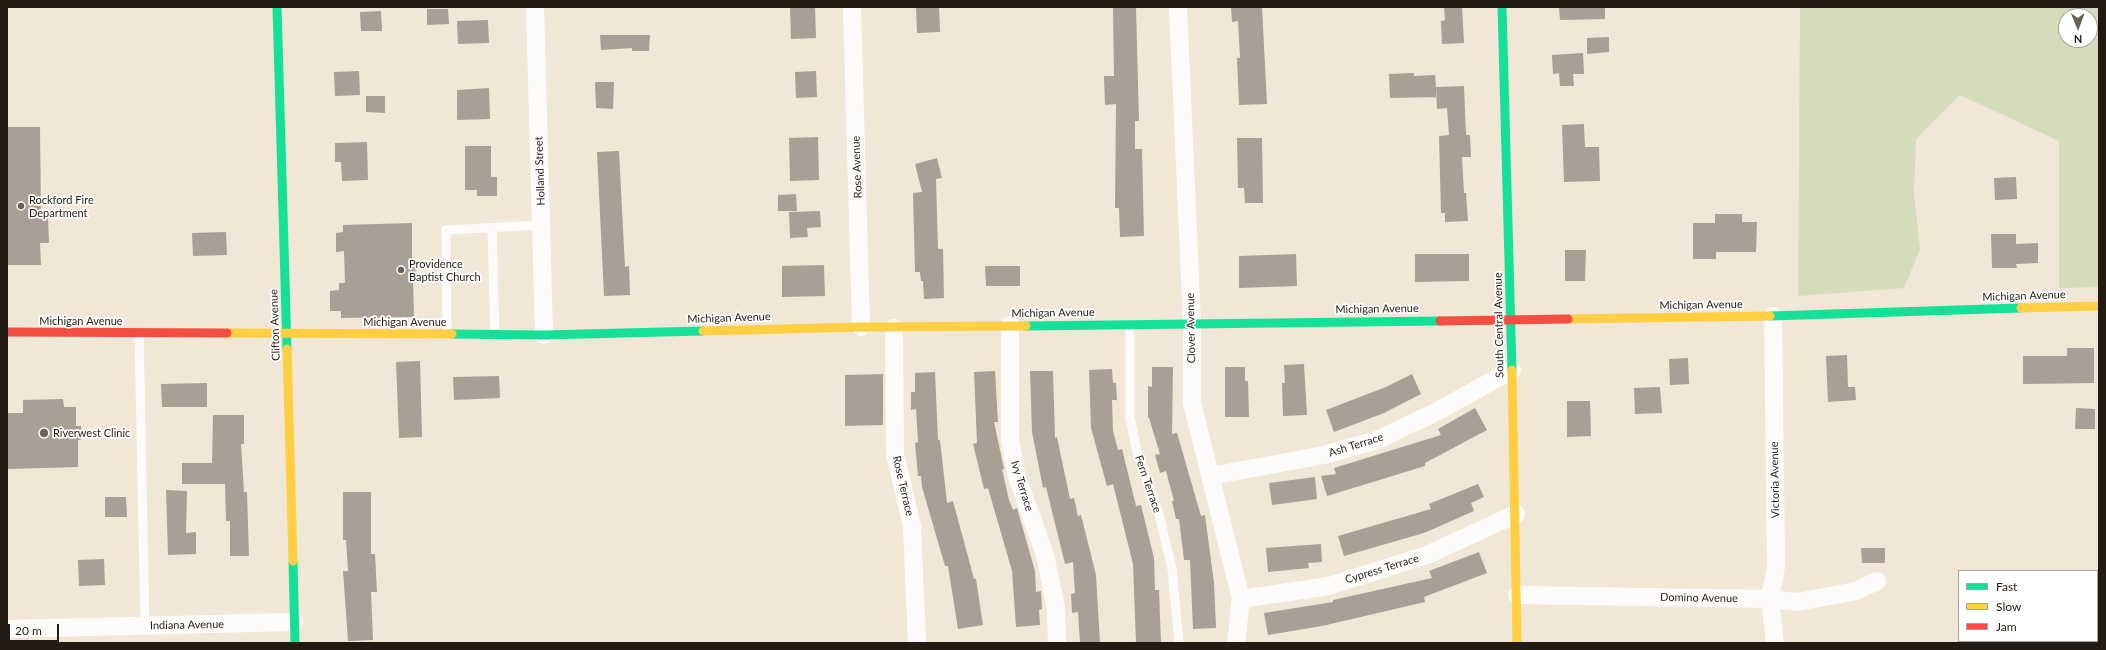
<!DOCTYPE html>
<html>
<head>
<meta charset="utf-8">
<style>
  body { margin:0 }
  #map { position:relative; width:2106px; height:650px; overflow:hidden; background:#f1e7d7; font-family:Lato,sans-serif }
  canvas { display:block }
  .frame { position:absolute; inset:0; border:8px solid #221b11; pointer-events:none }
  .legend { position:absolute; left:1958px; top:570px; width:140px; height:72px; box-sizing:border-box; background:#fff; border:1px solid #a7a4a0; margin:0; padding:5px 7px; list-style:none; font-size:12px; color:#221b11 }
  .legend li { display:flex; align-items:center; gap:8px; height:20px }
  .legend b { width:20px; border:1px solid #a7a4a0 }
  .north { position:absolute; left:2058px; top:8px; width:40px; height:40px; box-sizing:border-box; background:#fff; border:1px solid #a7a4a0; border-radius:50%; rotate:179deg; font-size:11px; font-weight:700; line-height:16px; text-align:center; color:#221b11 }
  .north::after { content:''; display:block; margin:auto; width:14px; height:18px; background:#6a6256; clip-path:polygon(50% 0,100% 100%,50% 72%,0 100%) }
  .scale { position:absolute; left:8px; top:624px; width:51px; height:18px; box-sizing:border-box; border:2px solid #221b11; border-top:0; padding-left:5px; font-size:12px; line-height:14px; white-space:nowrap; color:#221b11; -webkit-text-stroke:3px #fff; paint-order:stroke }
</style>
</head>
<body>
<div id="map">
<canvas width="2106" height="650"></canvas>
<div class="frame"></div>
<ul class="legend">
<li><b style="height:5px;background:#16e098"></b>Fast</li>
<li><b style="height:5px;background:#ffcf43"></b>Slow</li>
<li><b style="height:5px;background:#f24e42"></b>Jam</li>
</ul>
<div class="north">N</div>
<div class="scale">20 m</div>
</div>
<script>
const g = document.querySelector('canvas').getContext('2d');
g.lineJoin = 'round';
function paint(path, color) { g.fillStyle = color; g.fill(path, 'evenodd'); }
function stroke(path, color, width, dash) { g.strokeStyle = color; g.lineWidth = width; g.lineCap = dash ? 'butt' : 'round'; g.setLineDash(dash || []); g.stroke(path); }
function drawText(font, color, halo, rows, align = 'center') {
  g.font = font + ' Lato,sans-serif'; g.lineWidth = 3.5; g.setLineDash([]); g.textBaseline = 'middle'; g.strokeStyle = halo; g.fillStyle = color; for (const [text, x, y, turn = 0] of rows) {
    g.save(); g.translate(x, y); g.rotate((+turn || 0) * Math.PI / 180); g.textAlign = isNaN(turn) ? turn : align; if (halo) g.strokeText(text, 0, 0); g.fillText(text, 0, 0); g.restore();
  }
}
paint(new Path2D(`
  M1800,7H2099V287L2059,288V141L1960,95L1916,139L1914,193L1920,249L1904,288L1798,296ZM2066,16H2090V40H2066Z`), '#d4dcbc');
paint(new Path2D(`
  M790,7H815L816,38L791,39Z
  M916,7H939L940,32L917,33Z
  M1113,7H1136L1139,121H1135V149H1142L1144,236L1120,237L1119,208H1115L1116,104L1105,105L1104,76H1114Z
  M1231,7H1262L1267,104L1239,105L1237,58H1240L1238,21L1232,22Z
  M1444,7H1462L1464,43L1442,44L1441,21L1445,20Z
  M1559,7H1605V19L1560,20Z
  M427,9H448L449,24L427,25Z
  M381,11L382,31H361L360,12Z
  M488,20L489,43L458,44L457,21Z
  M600,35H650L649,51H632V48L601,50Z
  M1609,37V52L1587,54V38Z
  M1583,53L1584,74H1573L1574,86H1560L1559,73L1553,74L1552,55Z
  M359,71L360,95L335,96L334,72Z
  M816,71L817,97L796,98L795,72Z
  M1414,73V76L1435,75L1437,97L1390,98L1389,74Z
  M595,82H614L613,109L596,108Z
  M1464,86L1466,135H1470L1471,157H1462L1464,193H1466L1468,221L1445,222V213H1441L1439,136L1449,135L1447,108L1437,109L1436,87Z
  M489,88L490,119L457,120V90Z
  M366,96H385V113L366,112Z
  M1584,124L1585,147H1599L1600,181L1564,182L1562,125Z
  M7,127H40L41,216H48L49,243H40L41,265H7Z
  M818,137L819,180L790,181L789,138Z
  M1237,138H1262L1263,203H1245L1244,188H1238Z
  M367,142L368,180L342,181L341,162H335V143Z
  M465,146H491V177H497V196H477V190H465Z
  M619,151L625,267L629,266L630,295L604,296L597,152Z
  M937,158L942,178L936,179L938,249H943L944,298L924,299L923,281H921L920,272H915L913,193L922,192L915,164Z
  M2016,177L2017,199L1995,200L1994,178Z
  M796,194L797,211H778V195Z
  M820,211L821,227L807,228L808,237L790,238L789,212Z
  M1715,214H1742V222H1757L1756,252H1716V259H1693V223H1715Z
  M412,223V262H415L416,277H413L414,317L341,318V311H330V291L339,290V283H345L344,251L336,252V233L343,232V225Z
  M226,232L227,255L193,256L192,233Z
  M1991,234H2016V244L2038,243V263L2016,264L2017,268H1992Z
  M1565,250H1586L1585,281H1565Z
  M1296,254L1297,286L1239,288V256Z
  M1415,254H1469V281L1415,282Z
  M824,265L825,296L782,297V266Z
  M985,266H1020V286H986Z
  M2067,348H2094V383L2023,384V356H2067Z
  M1847,355L1848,387H1855L1856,400L1828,402L1826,356Z
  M1688,358L1689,384L1670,385L1669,359Z
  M420,361L422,437L399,438L396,362Z
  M1304,364L1307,415L1283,416L1282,383H1285L1284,365Z
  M1152,367H1173L1172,434L1177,433L1201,516L1205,515L1214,583L1216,628L1193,629L1190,560H1184L1179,519H1176L1172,501H1174L1166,471L1160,473L1155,455L1160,454L1149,418H1148V386L1152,387Z
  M1225,367H1245V381H1248L1249,417H1225Z
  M1112,369L1113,383H1116L1117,400H1112L1113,431L1118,450L1122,449L1136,506L1141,505L1154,558L1155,590H1159L1161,643H1136L1133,564L1113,484L1107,486L1091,428L1089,370Z
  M995,371L998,422H994L1004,469H1002L1009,500L1013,510L1017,508L1035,571L1036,592L1041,591L1042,609L1039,610L1040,625L1016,627L1012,571L988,488L984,489L973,444L977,443L974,372Z
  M1030,371H1053L1055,438L1057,437L1070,499L1074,498L1078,516L1081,515L1096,575L1100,643H1080L1078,612L1072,613L1071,594L1075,593L1073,562L1065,564L1046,487L1043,488L1032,432Z
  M935,372L938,440H940L947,503L953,501L974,579H976L983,625L958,629L948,566H945L922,487L921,476H918L915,443L918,442L916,409L911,410V392H915V373Z
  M883,374V425L845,426V375Z
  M1412,374L1421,394L1384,413L1334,432L1326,410L1386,387Z
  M499,376L500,398L454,400L453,377Z
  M207,383V407H162L161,384Z
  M1660,387L1662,413L1635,414L1634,388Z
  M63,399L64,407H76V426H81V440H78V467L7,469V413H23V400Z
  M1567,401H1590L1591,436L1567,437Z
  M1475,408L1487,430L1425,463V466L1327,496L1321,476L1336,474L1334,468L1441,435L1438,429Z
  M2076,408L2095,409V429H2075Z
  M213,415H244V444H241L244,492H247L249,556H230V521H226L225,484H182V463H212Z
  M1315,477L1317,499L1272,505L1269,483Z
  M1478,484L1484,497L1471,503L1474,511L1424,533L1344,556L1338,536L1431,509L1429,504Z
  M166,490L187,491L186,533L196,532V554L168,555Z
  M343,492H371V554H375L377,592H371L373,640L348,641L343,571H348L346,540H343Z
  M105,497H126L127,517H105Z
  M1321,544L1322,562L1308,563L1309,568L1268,572L1266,548Z
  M1861,548H1885V563H1862Z
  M1479,552L1487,573L1424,597L1425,602L1322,626L1268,635L1264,613L1333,602V600L1432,578L1429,571Z
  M104,559L105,585L79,586L78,560Z`), '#a8a094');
stroke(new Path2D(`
  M492,228L495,334
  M1130,325V418L1137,452L1159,514L1172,569L1179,643
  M139,333L145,626
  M447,334L446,230L541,225`), '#fdfbf9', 9);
stroke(new Path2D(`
  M535,7L544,335
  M852,7L861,327
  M1178,7L1192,323V403L1241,599L1236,643
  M1773,316L1776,566L1770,599L1775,643
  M1010,325V439L1016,474L1045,555L1056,608L1057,643
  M894,328L895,454L912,526L917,643
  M1211,476L1324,455L1377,440L1436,412L1512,370
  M1517,595L1770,599L1798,602L1856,591L1877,581
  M1241,599L1329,586L1427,555L1516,514
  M7,629L294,622`), '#fdfbf9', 18);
stroke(new Path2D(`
  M277,7L287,349
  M1502,7L1512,370
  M1770,316L2021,308
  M1026,326L1440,321
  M452,334L544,335L703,331
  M293,561L295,643`), '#16e098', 9);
stroke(new Path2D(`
  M2021,308L2099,306
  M1568,319L1770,316
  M703,331L861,327L1026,326
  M227,333L452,334
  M287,349L293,561
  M1512,370L1517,643`), '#ffcf43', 9);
stroke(new Path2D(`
  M1440,321L1568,319
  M7,332L227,333`), '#f24e42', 9);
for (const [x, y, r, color] of [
  [21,206,4,"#6a6256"],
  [401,270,4,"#6a6256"],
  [44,433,5,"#6a6256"]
]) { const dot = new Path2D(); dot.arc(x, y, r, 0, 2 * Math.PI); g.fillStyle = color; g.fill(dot); stroke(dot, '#fff', 1.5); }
drawText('11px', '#221b11', '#fff', [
  ["Rose Avenue",857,167,-92],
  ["Holland Street",540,171,-92],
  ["Michigan Avenue",2024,296,-2],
  ["Michigan Avenue",1701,305,-1],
  ["Michigan Avenue",1377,309,-1],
  ["Michigan Avenue",1053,313,-1],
  ["Michigan Avenue",729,318,-2],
  ["Michigan Avenue",81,321],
  ["Michigan Avenue",405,322],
  ["Clifton Avenue",275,325,-92],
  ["South Central Avenue",1499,325,-91],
  ["Clover Avenue",1191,328,-91],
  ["Ash Terrace",1356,445,-17],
  ["Victoria Avenue",1775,480,-91],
  ["Fern Terrace",1148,484,71],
  ["Rose Terrace",903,486,77],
  ["Ivy Terrace",1022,486,73],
  ["Cypress Terrace",1382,569,-17],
  ["Domino Avenue",1699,598,1],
  ["Indiana Avenue",187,625,-1]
]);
drawText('11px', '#221b11', '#fff', [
  ["Rockford Fire",29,200],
  ["Department",29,213],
  ["Providence",409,264],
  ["Baptist Church",409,277],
  ["Riverwest Clinic",53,433]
], 'left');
</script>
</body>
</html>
